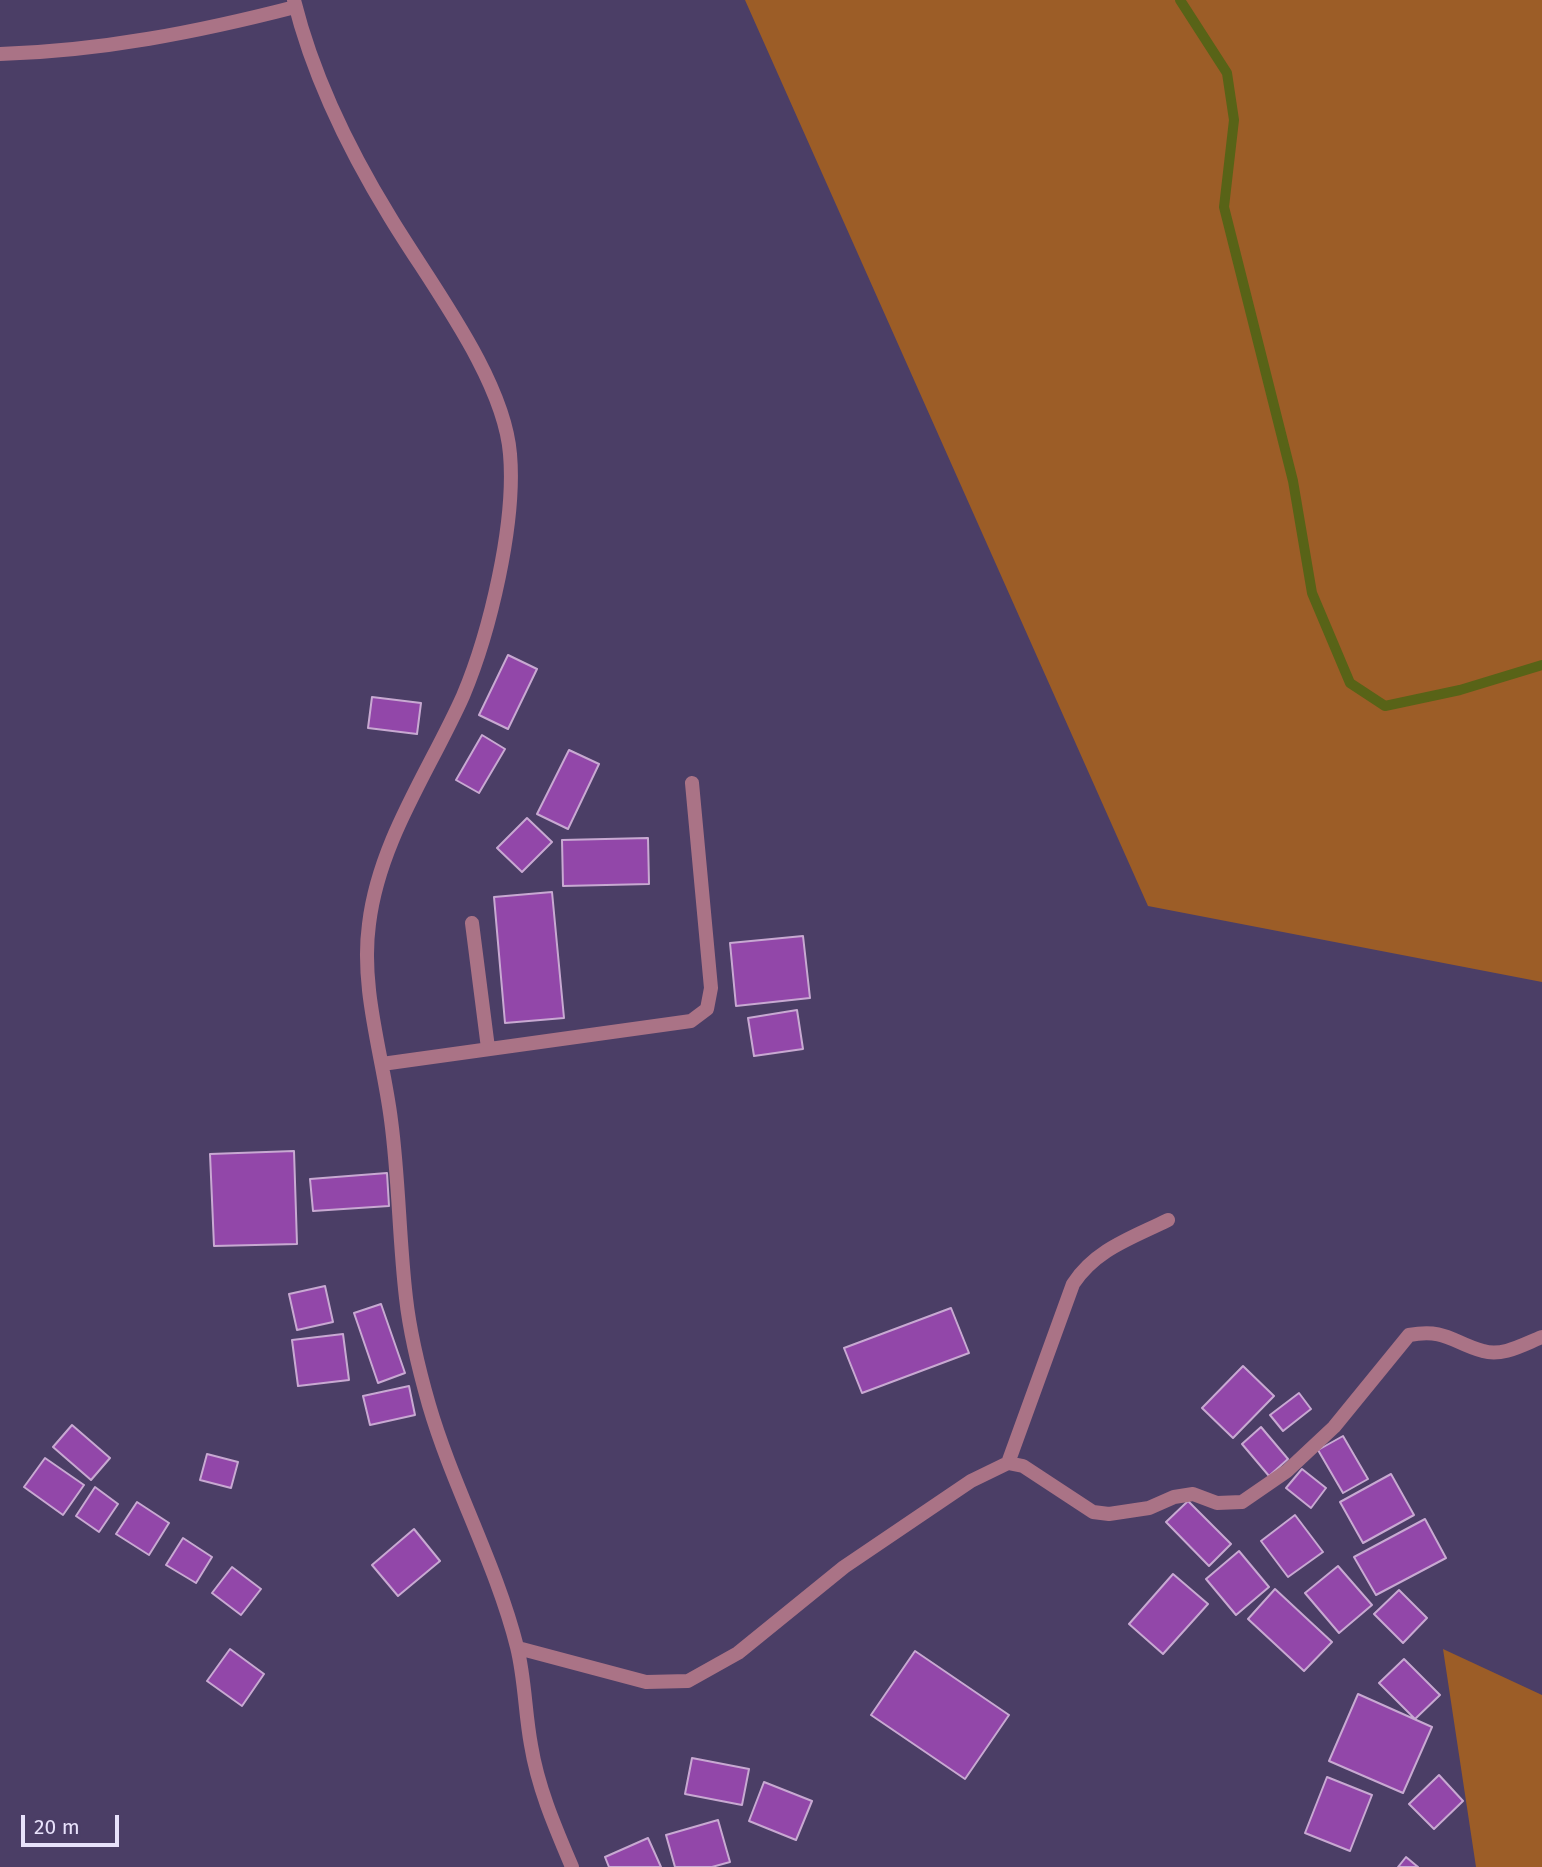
<!DOCTYPE html>
<html>
<head>
<meta charset="utf-8">
<style>
  body { margin:0 }
  #map { position:relative; width:1542px; height:1867px; overflow:hidden; background:#4b3e66; font-family:"Fira Sans",sans-serif }
  canvas { display:block }
  .scale { position:absolute; left:21px; top:1815px; width:98px; height:32px; box-sizing:border-box; border:4px solid #e8e2fb; border-top:0; padding-left:9px; font-size:21px; line-height:24px; white-space:nowrap; color:#e8e2fb; -webkit-text-stroke:5px #4b3e66; paint-order:stroke }
</style>
</head>
<body>
<div id="map">
<canvas width="1542" height="1867"></canvas>
<div class="scale">20 m</div>
</div>
<script>
const g = document.querySelector('canvas').getContext('2d');
g.lineJoin = 'round';
function paint(path, color) { g.fillStyle = color; g.fill(path, 'evenodd'); }
function stroke(path, color, width, dash) { g.strokeStyle = color; g.lineWidth = width; g.lineCap = dash ? 'butt' : 'round'; g.setLineDash(dash || []); g.stroke(path); }
paint(new Path2D(`
  M745,0H1542V982L1148,906Z
  M1443,1649L1542,1695V1867H1476Z`), '#9c5d27');
stroke(new Path2D(`
  M1180,0L1227,73L1234,120L1224,207L1293,481L1312,593L1350,683L1385,706L1460,690L1542,665`), '#586317', 10);
const building = new Path2D(`
  M508,655L537,669L508,729L479,715Z
  M372,697L421,703L417,734L368,728Z
  M482,735L505,749L479,793L456,780Z
  M569,750L599,764L568,829L537,814Z
  M527,818L552,842L522,872L497,848Z
  M648,838L649,884L563,886L562,840Z
  M552,892L564,1018L505,1023L494,897Z
  M803,936L810,998L736,1006L730,943Z
  M797,1010L803,1049L754,1056L748,1018Z
  M294,1151L297,1244L214,1246L210,1154Z
  M387,1173L389,1206L313,1211L310,1179Z
  M325,1286L333,1322L297,1330L289,1294Z
  M381,1304L405,1373L378,1383L354,1313Z
  M951,1308L969,1353L862,1393L844,1348Z
  M343,1334L349,1380L298,1386L292,1340Z
  M1243,1366L1274,1396L1233,1438L1202,1408Z
  M409,1386L415,1415L370,1425L363,1396Z
  M1299,1393L1311,1409L1283,1431L1270,1415Z
  M72,1425L110,1458L91,1480L53,1447Z
  M1261,1427L1288,1459L1269,1476L1242,1444Z
  M1343,1436L1368,1479L1343,1493L1318,1450Z
  M207,1454L238,1462L231,1488L200,1480Z
  M45,1458L84,1485L63,1515L24,1487Z
  M1302,1469L1326,1488L1311,1508L1286,1488Z
  M1391,1474L1414,1515L1363,1543L1340,1502Z
  M95,1487L118,1504L99,1532L76,1516Z
  M1188,1501L1231,1544L1209,1566L1166,1522Z
  M137,1502L169,1523L149,1555L116,1534Z
  M1295,1515L1323,1552L1288,1577L1261,1541Z
  M1425,1519L1446,1558L1376,1595L1354,1557Z
  M414,1529L440,1561L398,1596L372,1565Z
  M183,1538L212,1557L196,1583L166,1565Z
  M1239,1551L1269,1587L1236,1615L1206,1579Z
  M1338,1566L1372,1605L1339,1633L1305,1593Z
  M232,1567L261,1589L241,1615L212,1593Z
  M1173,1574L1208,1604L1163,1654L1129,1624Z
  M1275,1589L1332,1642L1304,1671L1248,1619Z
  M1399,1590L1427,1618L1403,1643L1374,1614Z
  M230,1649L264,1674L242,1706L207,1681Z
  M915,1651L1009,1715L965,1779L871,1715Z
  M1404,1659L1440,1695L1415,1719L1379,1683Z
  M1358,1694L1432,1727L1403,1793L1329,1761Z
  M692,1758L749,1769L742,1805L685,1794Z
  M1439,1775L1463,1801L1434,1829L1409,1804Z
  M1327,1777L1372,1795L1350,1851L1305,1833Z
  M764,1782L812,1801L796,1840L749,1821Z
  M718,1820L730,1862L712,1867H675L666,1835Z
  M648,1838L661,1867H609L605,1857Z
  M1406,1857L1418,1867H1398Z`);
paint(building, '#9247a9');
stroke(building, '#c8a9d2', 2);
stroke(new Path2D(`
  M294,0C313,77 349,150 390,217C429,282 504,378 510,454C516,523 490,632 463,696C430,770 379,841 369,924C360,989 383,1056 391,1120C399,1179 399,1239 406,1298C410,1334 419,1370 429,1405C453,1487 496,1564 517,1647C525,1679 525,1713 531,1745C538,1788 555,1827 572,1867
  M0,54C101,51 198,32 295,7
  M472,923L488,1048
  M382,1064L691,1021L707,1009L711,988L692,783
  M1008,1463L1073,1284C1096,1249 1132,1238 1168,1220
  M518,1648L646,1682L688,1681L738,1653L844,1567L971,1481L1008,1463L1023,1466L1093,1512L1109,1514L1149,1508L1174,1497L1193,1494L1217,1503L1242,1502L1287,1471L1334,1427L1409,1335C1446,1328 1453,1343 1483,1351C1503,1357 1524,1344 1542,1337`), '#aa7386', 14);
</script>
</body>
</html>
